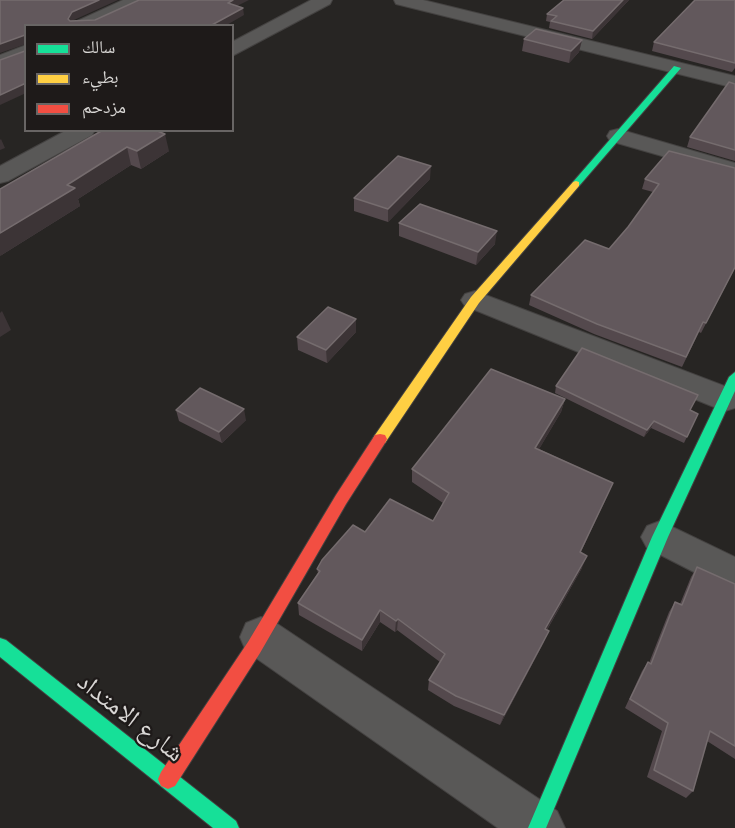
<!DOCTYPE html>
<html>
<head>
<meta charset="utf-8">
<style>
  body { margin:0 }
  #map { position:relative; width:735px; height:828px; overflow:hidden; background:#272523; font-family:Arial,"Noto Naskh Arabic",sans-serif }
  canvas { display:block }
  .legend { position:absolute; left:24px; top:24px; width:210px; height:108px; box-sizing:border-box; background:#1e1a19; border:2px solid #686564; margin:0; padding:8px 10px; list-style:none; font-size:18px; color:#d8d6d4 }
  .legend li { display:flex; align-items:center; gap:12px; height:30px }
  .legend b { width:30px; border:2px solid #686564 }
</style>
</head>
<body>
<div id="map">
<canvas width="735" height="828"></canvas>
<ul class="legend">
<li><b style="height:8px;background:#16e098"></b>سالك</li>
<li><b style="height:8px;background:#ffcf43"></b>بطيء</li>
<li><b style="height:8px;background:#f24e42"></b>مزدحم</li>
</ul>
</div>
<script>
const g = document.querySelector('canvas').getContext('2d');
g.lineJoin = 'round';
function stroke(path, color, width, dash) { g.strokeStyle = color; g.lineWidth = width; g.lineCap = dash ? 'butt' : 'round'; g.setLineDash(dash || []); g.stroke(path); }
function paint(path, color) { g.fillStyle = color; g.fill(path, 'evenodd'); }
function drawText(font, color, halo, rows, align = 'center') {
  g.font = font + ' Arial,"Noto Naskh Arabic",sans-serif'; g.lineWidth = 4.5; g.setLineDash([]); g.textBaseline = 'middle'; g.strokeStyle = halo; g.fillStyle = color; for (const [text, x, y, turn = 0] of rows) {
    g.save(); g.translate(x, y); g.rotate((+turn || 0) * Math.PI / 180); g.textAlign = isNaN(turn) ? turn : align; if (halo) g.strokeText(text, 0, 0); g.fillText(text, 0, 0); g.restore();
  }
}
const street = new Path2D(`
  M123,0H145L143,4L96,26H72L75,22Z
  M311,0H332L330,4L232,56V42Z
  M394,0H423L735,76V88L396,4Z
  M26,45V58L0,68V55Z
  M618,129L735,163V177L610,141L607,136L610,131Z
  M67,130H95L92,135L8,181L0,183V166Z
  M475,291L735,390V408L725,411L714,407L465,306L461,300L465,294Z
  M660,521L735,557V593L647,548L641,537L647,526Z
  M261,617L276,623L557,811L565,828H498L246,651L240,637L246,623Z`);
const fast = new Path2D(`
  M674,66L681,68L579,186H573V182Z
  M735,372V391L668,537L546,828H528L652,537L729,377Z
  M0,638L6,640L236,821L239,828H213L0,657Z`);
const slow = new Path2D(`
  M576,181L579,182V186L479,303L385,443H375L373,439L375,435L471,297L573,182Z`);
const jam = new Path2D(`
  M380,434L385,435L387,439L385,443L346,504L260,653L175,786L168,789L161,786L158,779L161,772L248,642L336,495L375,435Z`);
stroke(street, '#444241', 2);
stroke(fast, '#444241', 2);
stroke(slow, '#444241', 2);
stroke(jam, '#444241', 2);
paint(street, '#595857');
paint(fast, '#16e098');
paint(slow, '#ffcf43');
paint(jam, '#f24e42');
paint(new Path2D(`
  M564,0H629L592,39L549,28L550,22L546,21L547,14Z
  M735,0V68L732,72L652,51L654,42Z
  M524,39L582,40L579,52L569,63L522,51Z
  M735,84V161L687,147L690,137Z
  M103,130L169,151L141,169L131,165L78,199L80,206L0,256Z
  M669,151L735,268L701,333L699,332L682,367L594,334L529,305L531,295L609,249L628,227L653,192L642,189L645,179Z
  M430,179L388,222L354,211V198Z
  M399,223L495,244L476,265L399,236Z
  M356,332L327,363L298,350L297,337Z
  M556,386L690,410L698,414L684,443L651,428L644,437L555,393Z
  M565,399L561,412L539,449L613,483L581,552L582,568L547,630L544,642L500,725L454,706L428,690L429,680L440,662L397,630L395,632L380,622L362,651L299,615L298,603L318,573L317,569L365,532L433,521L443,503L412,482V469Z
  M176,410L246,420L222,443L179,421Z
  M697,567L735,584V759L707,741L693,791L686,798L647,777L662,731L625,708L642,671L648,662L649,663L669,612L675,602L680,604L691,577Z`), '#54494d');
paint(new Path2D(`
  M99,0H118L74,20L70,26L68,19L72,12Z
  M233,0H249L229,10L228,3Z
  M623,0H629L592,39L593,31Z
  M243,8L244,15L225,26H210Z
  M25,35L26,44L0,53V44Z
  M582,40L579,52L569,63L571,51Z
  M26,83V93L0,105V95Z
  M165,134L169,151L141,169L137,151Z
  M1,139L5,148L0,150V140Z
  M127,147L131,165L78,199L80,206L0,256V233L67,185Z
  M431,166L430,179L388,222V209Z
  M497,231L495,244L476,265L478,252Z
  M2,311L11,330L0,337V313Z
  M356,319V332L327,363L326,350Z
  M565,399L561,412L532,461L535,448Z
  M244,409L246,420L222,443L219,432Z
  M654,421L651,428L644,437L647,430Z
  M613,483L608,495L575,564L580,552Z
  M587,556L582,568L541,640L545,629Z
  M380,610V622L362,651V640Z
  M398,619L397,630L395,632L396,621Z
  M549,631L544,642L500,725L504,715Z`), '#3c3436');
const building = new Path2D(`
  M0,0H99L72,12L68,19L70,21L95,20L139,0H233L228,3L243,8L210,26H26V83L0,95V60L25,51V35L0,44Z
  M564,0H623L593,31L551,21L557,16L547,14Z
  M695,0H735V63L654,42Z
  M536,29L582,40L571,51L524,39Z
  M729,82L735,84V150L690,137Z
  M103,130H155L165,134L137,151L127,147L67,185L75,188L0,233V189Z
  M669,151L735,168V267L706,323L703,322L686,357L597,324L531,295L585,240L609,249L628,227L659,184L645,179Z
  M398,156L431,166L388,209L354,198Z
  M420,204L497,231L478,252L399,223Z
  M328,307L356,319L326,350L297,337Z
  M582,348L698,395L690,410L698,414L687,437L654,421L647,430L556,386Z
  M491,369L565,399L535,448L613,483L580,552L587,556L545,629L549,631L504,715L456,696L429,680L445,654L398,619L396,621L380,610L362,640L298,603L320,571L317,569L322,560L353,525L365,532L390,499L433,521L449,493L412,469Z
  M200,388L244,409L219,432L176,410Z
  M697,567L735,584V746L710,731L693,791L654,770L668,723L630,699L648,662L651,664L675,602L682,605Z`);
paint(building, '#62585c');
stroke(building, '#756c6e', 1.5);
drawText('26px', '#d8d6d4', '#1e1a19', [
  ["شارع الامتداد",130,718,38]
]);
</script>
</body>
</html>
